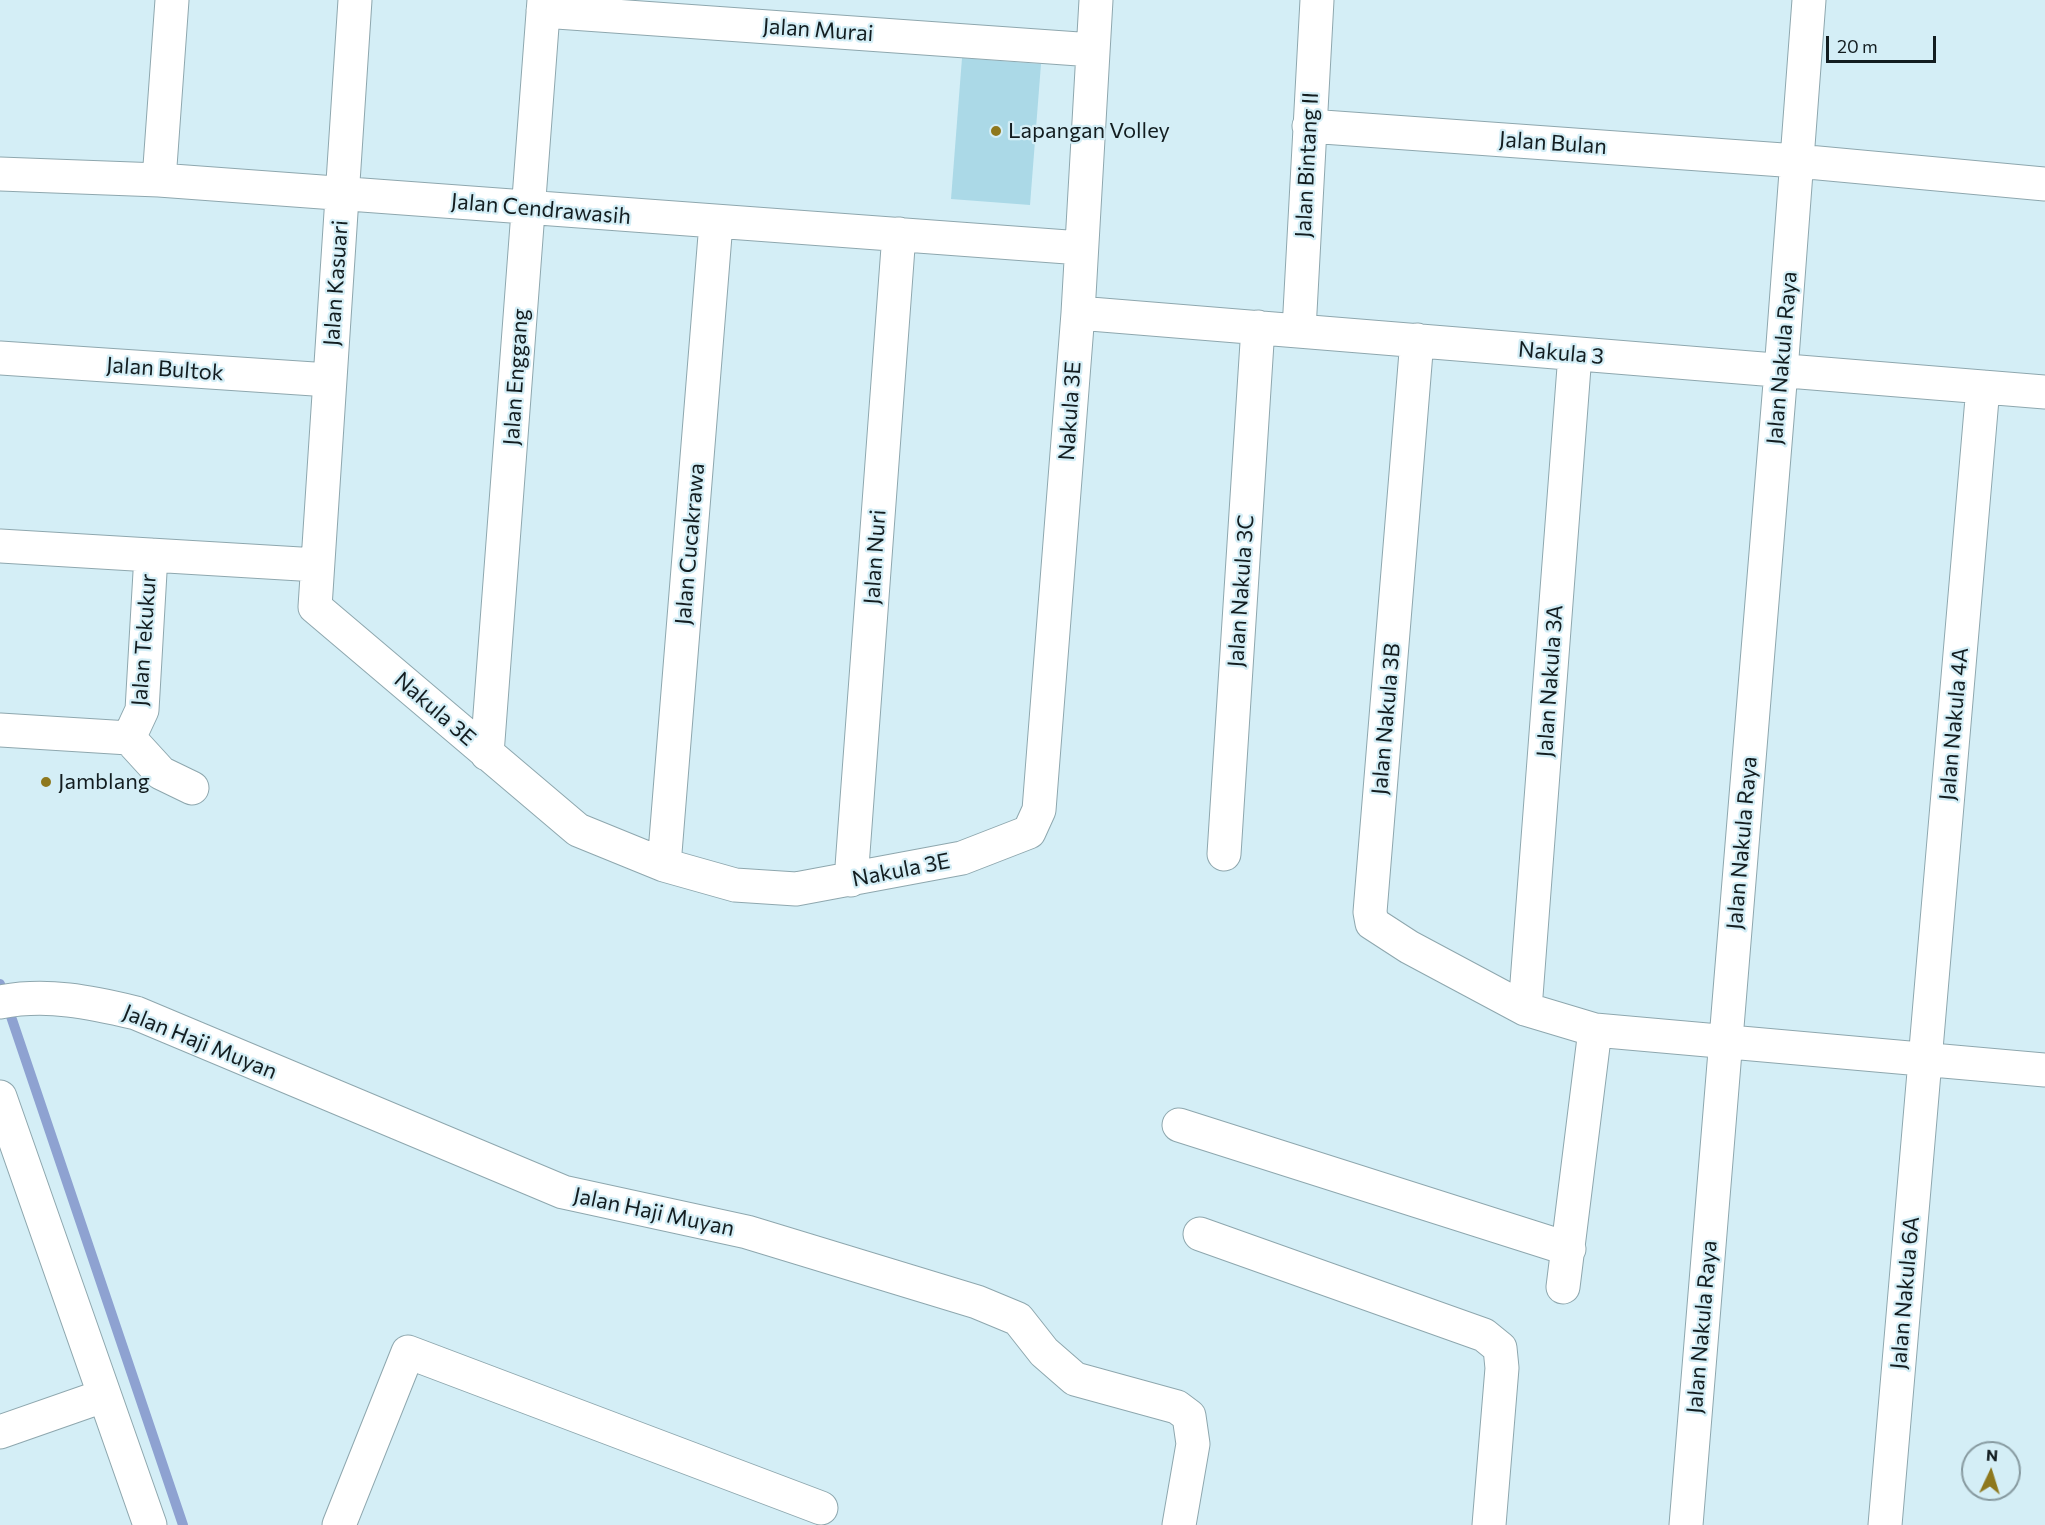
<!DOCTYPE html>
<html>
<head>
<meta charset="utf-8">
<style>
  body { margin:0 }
  #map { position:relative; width:2045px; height:1525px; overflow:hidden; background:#d4eef6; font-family:Commissioner,sans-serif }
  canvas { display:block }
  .north { position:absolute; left:1961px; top:1441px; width:60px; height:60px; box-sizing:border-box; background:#d4eef6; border:2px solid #879aa0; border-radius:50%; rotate:4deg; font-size:16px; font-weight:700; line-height:24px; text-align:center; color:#131d20 }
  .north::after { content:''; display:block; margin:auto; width:21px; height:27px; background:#8e781d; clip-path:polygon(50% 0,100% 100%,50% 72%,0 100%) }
  .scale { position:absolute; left:1826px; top:36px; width:110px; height:27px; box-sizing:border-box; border:3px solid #131d20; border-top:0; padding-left:8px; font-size:18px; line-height:21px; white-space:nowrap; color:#131d20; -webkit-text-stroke:4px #d4eef6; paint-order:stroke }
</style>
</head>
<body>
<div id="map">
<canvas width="2045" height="1525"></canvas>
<div class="north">N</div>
<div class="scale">20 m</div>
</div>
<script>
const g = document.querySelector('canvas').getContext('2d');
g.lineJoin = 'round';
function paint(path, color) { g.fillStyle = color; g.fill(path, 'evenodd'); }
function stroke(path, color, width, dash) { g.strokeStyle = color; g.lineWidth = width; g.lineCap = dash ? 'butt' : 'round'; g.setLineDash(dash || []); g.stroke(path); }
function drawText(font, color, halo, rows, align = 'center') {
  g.font = font + ' Commissioner,sans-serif'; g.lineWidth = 4.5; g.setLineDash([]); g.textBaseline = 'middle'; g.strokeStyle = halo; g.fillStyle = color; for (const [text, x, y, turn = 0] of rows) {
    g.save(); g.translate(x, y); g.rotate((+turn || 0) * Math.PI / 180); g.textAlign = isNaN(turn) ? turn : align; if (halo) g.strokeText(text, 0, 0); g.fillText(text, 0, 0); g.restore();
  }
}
paint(new Path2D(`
  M962,58L1041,64L1030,205L951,199Z`), '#abd9e7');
stroke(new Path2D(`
  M0,984L183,1525`), '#8ea2d1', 10);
const minor = new Path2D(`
  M355,0L315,607L578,830L664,865L735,885L796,889L962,858L1029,832L1039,810L1078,313L1096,0
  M543,11L1093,50
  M1309,126L1797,161L2045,184
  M0,174L159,180L1081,248
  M159,180L172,0
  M1078,313L2045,392
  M1299,330L1317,0
  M1417,340L1370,912L1372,923L1409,947L1525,1009L1595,1030L2045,1070
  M0,358L329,380
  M0,546L317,565
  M0,730L129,738L142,710L151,555
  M129,738L161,773L192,788
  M487,754L544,0
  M1224,854L1258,327
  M664,865L716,223
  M851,880L899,234
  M0,1002C47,993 90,1002 136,1013L563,1192L747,1232L977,1302L1018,1319L1044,1352L1075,1379L1177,1407L1189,1416L1193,1444L1179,1525
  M1525,1009L1575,354
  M0,1097L150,1525
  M1179,1125L1569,1249
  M1200,1234L1484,1335L1500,1348L1502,1368L1489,1525
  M1563,1287L1595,1030
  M0,1432L103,1396
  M339,1525L408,1352L821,1508
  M1686,1525L1781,371L1809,0
  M1885,1525L1983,387`);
stroke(minor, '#8ea7ae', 35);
stroke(minor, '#fff', 33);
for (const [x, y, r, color] of [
  [996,131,6,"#8e781d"],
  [46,782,6,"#8e781d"]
]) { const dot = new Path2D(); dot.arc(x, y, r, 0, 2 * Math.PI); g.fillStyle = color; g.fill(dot); stroke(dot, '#d4eef6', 2); }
drawText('22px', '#131d20', '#d4eef6', [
  ["Jalan Murai",818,30,4],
  ["Jalan Bulan",1553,143,4],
  ["Jalan Bintang II",1307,165,-87],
  ["Jalan Cendrawasih",541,209,5],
  ["Jalan Kasuari",336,283,-86],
  ["Nakula 3",1561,353,5],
  ["Jalan Nakula Raya",1782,358,-85],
  ["Jalan Bultok",165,369,4],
  ["Jalan Enggang",516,377,-86],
  ["Nakula 3E",1070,411,-86],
  ["Jalan Cucakrawa",690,544,-85],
  ["Jalan Nuri",875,557,-86],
  ["Jalan Nakula 3C",1241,591,-86],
  ["Jalan Tekukur",144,640,-86],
  ["Jalan Nakula 3A",1550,681,-86],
  ["Nakula 3E",435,709,41],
  ["Jalan Nakula 3B",1386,719,-85],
  ["Jalan Nakula 4A",1954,724,-85],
  ["Jalan Nakula Raya",1742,843,-85],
  ["Nakula 3E",901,870,-11],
  ["Jalan Haji Muyan",200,1042,22],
  ["Jalan Haji Muyan",654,1212,12],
  ["Jalan Nakula 6A",1905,1293,-85],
  ["Jalan Nakula Raya",1702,1327,-85]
]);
drawText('22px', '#131d20', '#d4eef6', [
  ["Lapangan Volley",1008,131],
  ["Jamblang",58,782]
], 'left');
</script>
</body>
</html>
